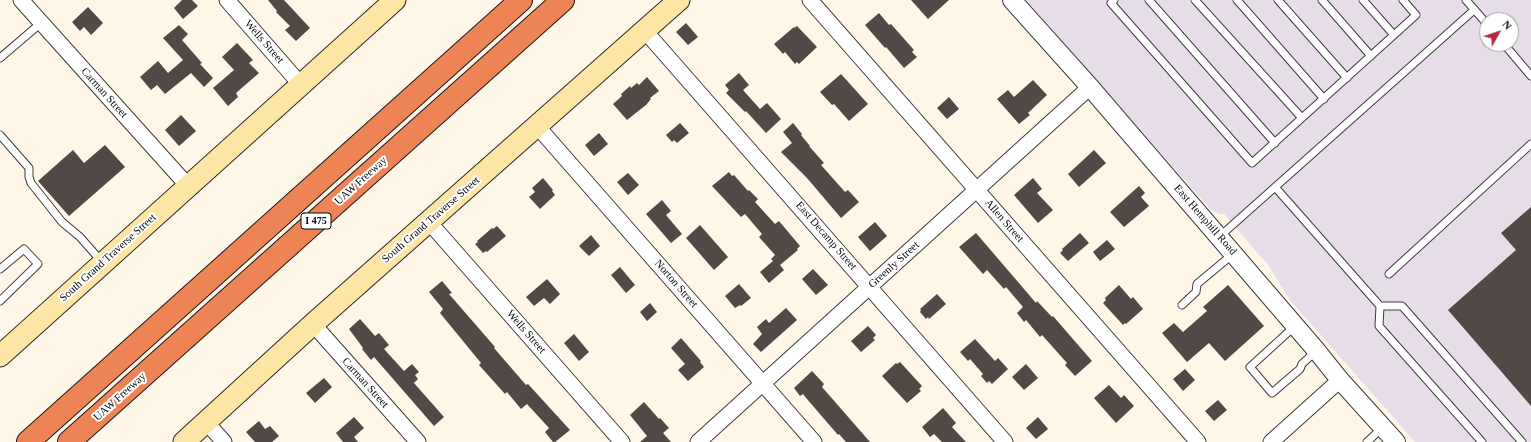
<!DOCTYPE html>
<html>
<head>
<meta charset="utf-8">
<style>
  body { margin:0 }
  #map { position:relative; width:1531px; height:442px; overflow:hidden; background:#fef6e7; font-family:Georgia,serif }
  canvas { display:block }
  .north { position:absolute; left:1479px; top:12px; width:40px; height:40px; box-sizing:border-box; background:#fff; border:1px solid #9d9d9d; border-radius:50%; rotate:50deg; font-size:11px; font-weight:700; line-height:16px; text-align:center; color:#0a0a0a }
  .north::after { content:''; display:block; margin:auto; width:14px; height:18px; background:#b32945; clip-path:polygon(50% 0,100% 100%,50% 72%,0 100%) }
</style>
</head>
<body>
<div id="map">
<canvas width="1531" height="442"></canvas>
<div class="north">N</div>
</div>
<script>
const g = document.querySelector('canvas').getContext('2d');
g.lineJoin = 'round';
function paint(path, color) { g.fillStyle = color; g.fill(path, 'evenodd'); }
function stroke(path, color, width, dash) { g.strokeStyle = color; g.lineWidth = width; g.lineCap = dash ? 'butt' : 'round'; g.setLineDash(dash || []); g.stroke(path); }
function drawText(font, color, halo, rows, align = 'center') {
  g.font = font + ' Georgia,serif'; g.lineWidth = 4; g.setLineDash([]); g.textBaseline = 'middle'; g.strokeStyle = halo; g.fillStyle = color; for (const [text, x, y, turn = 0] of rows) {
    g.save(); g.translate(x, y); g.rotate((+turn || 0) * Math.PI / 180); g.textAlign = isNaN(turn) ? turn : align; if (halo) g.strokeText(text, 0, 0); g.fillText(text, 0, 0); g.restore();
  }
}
paint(new Path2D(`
  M1026,0H1531V442H1415L1289,299L1269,266L1224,214H1219L1210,209ZM1487,20H1511V44H1487Z`), '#e6dde9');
paint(new Path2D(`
  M182,0H192L198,6L183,19L174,8Z
  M268,0H284L310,28L296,41L285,30L290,26L276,12L277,11Z
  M911,0H949L928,19Z
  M88,7L103,23L91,35L84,27L80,31L72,22Z
  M879,13L889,25L891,24L914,50L912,52L917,57L904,68L886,47L885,48L865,25Z
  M686,23L698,37L688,45L676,32Z
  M179,25L188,34L182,40L202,63L200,64L213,78L204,87L191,73L165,94L157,85L151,90L140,77L158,61L168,73L183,60L163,38Z
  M797,26L817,47L799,64L797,62L795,64L785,52L783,54L774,44L794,27V28Z
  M237,43L253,60L249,63L259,73L236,93L238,97L228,106L213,88L234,70L222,57Z
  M739,73L749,85L743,90L760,109L767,103L781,119L766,133L746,111L745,112L726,93L729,90L725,85Z
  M841,74L868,104L849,121L834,104L832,105L820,92Z
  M647,77L659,91L650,98L651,99L646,105L627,120L613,104L622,96L621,94L630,86L631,88L637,83L639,85Z
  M1033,80L1047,95L1028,113L1030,115L1019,124L997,99L1008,90L1014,97Z
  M949,97L959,109L947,119L937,108Z
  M181,115L196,131L179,146L165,130Z
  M680,123L689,133L677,143L674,140L672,142L666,135Z
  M793,123L802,134L801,135L810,146H809L824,163L821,165L845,192L848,190L859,202L841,218L807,178L781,152L792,143L783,132Z
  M599,133L608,144L594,156L585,145Z
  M105,145L125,167L69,216L38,181L73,150L84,163Z
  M1094,150L1106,163L1079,187L1068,174Z
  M729,172L732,176L734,175L748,191L749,190L758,199L755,202L775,224L779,221L800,246L797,249L798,250L780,265L784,270L769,283L760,272L773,261L771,259L775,255L759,237L762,234L745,214L741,217L712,186Z
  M628,173L639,185L628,195L617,182Z
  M543,178L553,190L552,191L555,195L540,209L529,197L535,192L532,188Z
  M1033,178L1042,189L1037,193L1053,210L1038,223L1014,195Z
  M1139,186L1145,193L1141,197L1149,206L1124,227L1110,212Z
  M662,200L671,211L666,215L682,234L671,243L646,214Z
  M1531,207V406L1448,310L1516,250L1501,233Z
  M875,222L887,236L870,251L858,237Z
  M700,225L728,257L714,270L686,238Z
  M497,226L506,236L487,252L486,251L483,253L475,244L478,242L477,241L492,228L493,229Z
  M976,233L1036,303L1037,301L1052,317L1053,316L1092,361L1075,376L1065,365L1067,363L1042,335L1040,337L1026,320L1024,322L1017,313L1023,307L1006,287L1004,289L987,270L983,274L959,247Z
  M1080,233L1089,243L1068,261L1060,253L1063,250L1062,249Z
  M591,235L600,246L589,256L579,246Z
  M1107,240L1115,249L1100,261L1093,252Z
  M620,267L635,285L626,293L611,275Z
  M813,269L828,285L816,295L802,279Z
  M547,279L560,294L550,304L544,298L534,306L526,297Z
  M442,281L452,293L449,294L495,347L494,348L526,385L528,384L570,430L555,442H553L545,432L549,428L527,404L521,409L507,392L505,394L479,365L481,363L440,313L443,309L429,292Z
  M739,284L751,298L741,306L740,305L735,308L725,296Z
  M1119,285L1131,299L1133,297L1143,309L1126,324L1125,323L1123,325L1103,303L1106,300L1105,298Z
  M1228,285L1264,326L1225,361L1209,343L1187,362L1162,333L1174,323L1183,332L1207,311L1203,307Z
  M937,294L946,304L929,319L928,317L926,319L920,312L921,310L920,309Z
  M650,303L657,312L647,321L640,312Z
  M786,308L797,320L761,352L753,344L762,334L757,327L766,319L769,323Z
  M360,319L375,336L379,333L389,345L384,349L404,371L412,364L419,372L415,375L418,379L414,383L444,417L434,426L374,357L371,360L362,349L363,348L349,329Z
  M868,326L876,335L873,338L875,340L861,352L851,341Z
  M574,334L589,352L579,361L564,343Z
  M681,338L701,361L700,362L704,367L688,381L678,370L685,364L671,348Z
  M975,339L995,361L998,358L1008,369L992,384L989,381L987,383L981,376L983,374L970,359L968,361L960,352Z
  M900,362L922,386L919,389L921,391L907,403L882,376L896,363L897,364Z
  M1026,364L1038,378L1024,390L1012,377Z
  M1185,369L1195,380L1183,391L1173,379Z
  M812,371L824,384L822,387L870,442H846L839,434L838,435L807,399L803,394L800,396L794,388Z
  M324,378L332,387L315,403L306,393Z
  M1109,385L1121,398L1124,395L1134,406L1116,423L1094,398Z
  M1218,400L1227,410L1214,421L1205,411Z
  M644,402L659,419L660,418L669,428L663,433L671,442H640L647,436L630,415Z
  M943,408L956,423L952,427L966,442H942L934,434L930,437L922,427Z
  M354,417L364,428L354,437L358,442H343L336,433Z
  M1038,417L1048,429L1036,439L1026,428Z
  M259,421L265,429L270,426L279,436L272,442H255L246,432Z`), '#524947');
const service = new Path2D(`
  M1114,0L1111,3L1252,163L1416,15L1403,0
  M1149,0L1275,143
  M1195,0L1302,118
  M1237,0L1324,99
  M1278,0L1347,78
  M1322,0L1371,56
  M1363,0L1394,35
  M1466,0L1487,24
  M1504,44L1531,76
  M0,58L41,23
  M0,135L29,168V177L31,183L62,222L80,237L102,262
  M1275,187L1380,306L1379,326L1482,442
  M1219,237L1474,10
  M0,269L24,249L38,264L0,301
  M1389,274L1531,144
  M1182,305L1196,292L1197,284L1233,254
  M1380,306H1402L1522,442
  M1295,326L1250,367L1272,393L1300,369L1302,364L1316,351
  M1367,442L1383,427`);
const minor = new Path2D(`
  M21,0L188,186
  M227,0L301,85
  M810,0L1198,442
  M645,31L1005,442
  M537,126L814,442
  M429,222L622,442
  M313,324L418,442
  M206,422L224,442
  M698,442L1090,87
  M1271,442L1340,380`);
const tertiary = new Path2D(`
  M1012,0L1090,87L1316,350L1340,380L1396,442`);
const secondary = new Path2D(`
  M0,356L395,0
  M184,442L313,324L679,0`);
const motorway = new Path2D(`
  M28,442L521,0
  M69,442L563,0`);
stroke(service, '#3d3d3d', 9);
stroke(minor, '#3d3d3d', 17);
stroke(tertiary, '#3d3d3d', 20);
stroke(secondary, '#2c2c2c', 23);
stroke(motorway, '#1b1b1b', 24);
stroke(service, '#fff', 7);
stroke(minor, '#fff', 15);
stroke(tertiary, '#fff', 18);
stroke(secondary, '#fce5a5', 21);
stroke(motorway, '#ee8355', 22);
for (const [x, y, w] of [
  [316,221,30]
]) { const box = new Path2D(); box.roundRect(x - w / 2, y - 8, w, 16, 3); g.fillStyle = '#fff'; g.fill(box); stroke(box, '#0a0a0a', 1); }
drawText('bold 10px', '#0a0a0a', null, [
  ["I 475",316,221]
]);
drawText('11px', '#0a0a0a', '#fff', [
  ["Wells Street",264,42,49],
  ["Carman Street",104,93,48],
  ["UAW Freeway",361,181,-42],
  ["South Grand Traverse Street",431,220,-41],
  ["East Hemphill Road",1205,220,49],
  ["Allen Street",1004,221,49],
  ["East Decamp Street",826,236,49],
  ["South Grand Traverse Street",108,258,-42],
  ["Greenly Street",894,265,-42],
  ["Norton Street",676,284,49],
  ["Wells Street",526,332,49],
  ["Carman Street",365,383,48],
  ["UAW Freeway",120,397,-42]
]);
</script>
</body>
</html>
